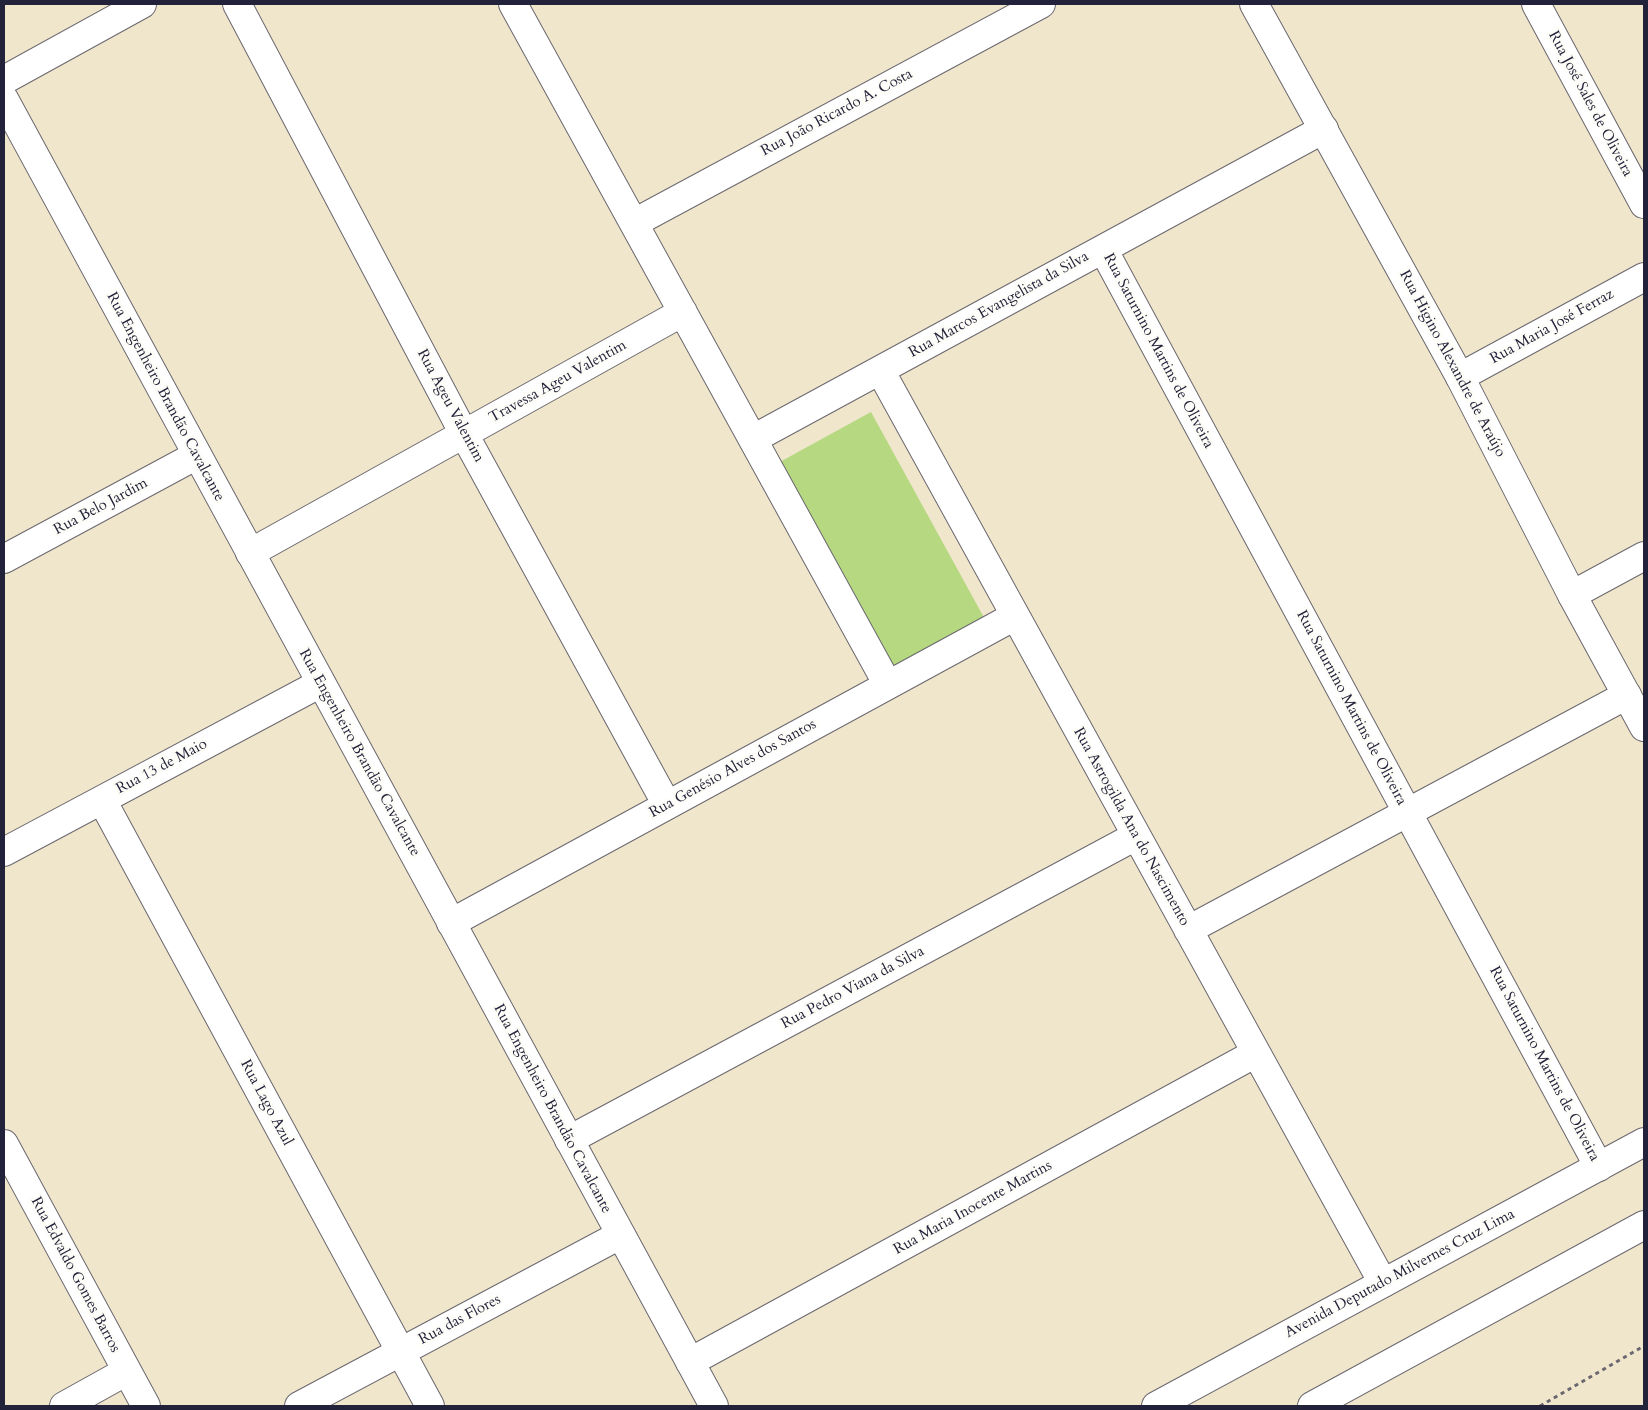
<!DOCTYPE html>
<html>
<head>
<meta charset="utf-8">
<style>
  body { margin:0 }
  #map { position:relative; width:1648px; height:1410px; overflow:hidden; background:#f0e6cc; font-family:Cardo,serif }
  canvas { display:block }
  .frame { position:absolute; inset:0; border:5px solid #22223b; pointer-events:none }
</style>
</head>
<body>
<div id="map">
<canvas width="1648" height="1410"></canvas>
<div class="frame"></div>
</div>
<script>
const g = document.querySelector('canvas').getContext('2d');
g.lineJoin = 'round';
function paint(path, color) { g.fillStyle = color; g.fill(path, 'evenodd'); }
function stroke(path, color, width, dash) { g.strokeStyle = color; g.lineWidth = width; g.lineCap = dash ? 'butt' : 'round'; g.setLineDash(dash || []); g.stroke(path); }
function drawText(font, color, halo, rows, align = 'center') {
  g.font = font + ' Cardo,serif'; g.lineWidth = 5; g.setLineDash([]); g.textBaseline = 'middle'; g.strokeStyle = halo; g.fillStyle = color; for (const [text, x, y, turn = 0] of rows) {
    g.save(); g.translate(x, y); g.rotate((+turn || 0) * Math.PI / 180); g.textAlign = isNaN(turn) ? turn : align; if (halo) g.strokeText(text, 0, 0); g.fillText(text, 0, 0); g.restore();
  }
}
paint(new Path2D(`
  M871,412L987,623L894,673L778,463Z`), '#b5d881');
const minor = new Path2D(`
  M237,4L464,434L667,805
  M513,4L888,685
  M1536,4L1644,204
  M4,80L142,4
  M634,223L1041,4
  M1103,249L1599,1167
  M880,370L1383,1283
  M1460,377L1644,277
  M753,439L1324,129
  M250,553L683,312
  M4,559L197,455
  M1572,595L1644,556
  M102,800L430,1406
  M4,852L321,683
  M451,923L1015,616
  M1188,930L1627,695
  M569,1140L1136,836
  M4,1144L146,1406
  M690,1362L1256,1053
  M64,1406L127,1371
  M299,1406L620,1235`);
const tertiary = new Path2D(`
  M1254,4L1460,377L1572,595L1644,727
  M4,99L714,1406
  M1156,1406L1644,1142
  M1312,1406L1644,1225`);
stroke(minor, '#6a676e', 30);
stroke(tertiary, '#6a676e', 30);
stroke(new Path2D(`
  M1540,1406L1644,1346`), '#6a676e', 3, [4, 4]);
stroke(minor, '#fff', 28);
stroke(tertiary, '#fff', 28);
drawText('15px', '#22223b', '#fdfcf7', [
  ["Rua José Sales de Oliveira",1590,104,62],
  ["Rua João Ricardo A. Costa",837,113,-28],
  ["Rua Marcos Evangelista da Silva",999,305,-29],
  ["Rua Maria José Ferraz",1552,327,-29],
  ["Rua Saturnino Martins de Oliveira",1158,351,62],
  ["Rua Higino Alexandre de Araújo",1452,364,62],
  ["Travessa Ageu Valentim",558,382,-29],
  ["Rua Engenheiro Brandão Cavalcante",165,397,62],
  ["Rua Ageu Valentim",450,406,62],
  ["Rua Belo Jardim",101,507,-28],
  ["Rua Saturnino Martins de Oliveira",1351,708,62],
  ["Rua Engenheiro Brandão Cavalcante",359,753,61],
  ["Rua 13 de Maio",162,767,-28],
  ["Rua Genésio Alves dos Santos",733,769,-29],
  ["Rua Astrogilda Ana do Nascimento",1131,827,61],
  ["Rua Pedro Viana da Silva",853,988,-28],
  ["Rua Saturnino Martins de Oliveira",1544,1064,62],
  ["Rua Lago Azul",266,1103,62],
  ["Rua Engenheiro Brandão Cavalcante",552,1109,62],
  ["Rua Maria Inocente Martins",973,1208,-29],
  ["Avenida Deputado Milvernes Cruz Lima",1400,1274,-28],
  ["Rua Edvaldo Gomes Barros",75,1275,62],
  ["Rua das Flores",460,1320,-28]
]);
</script>
</body>
</html>
